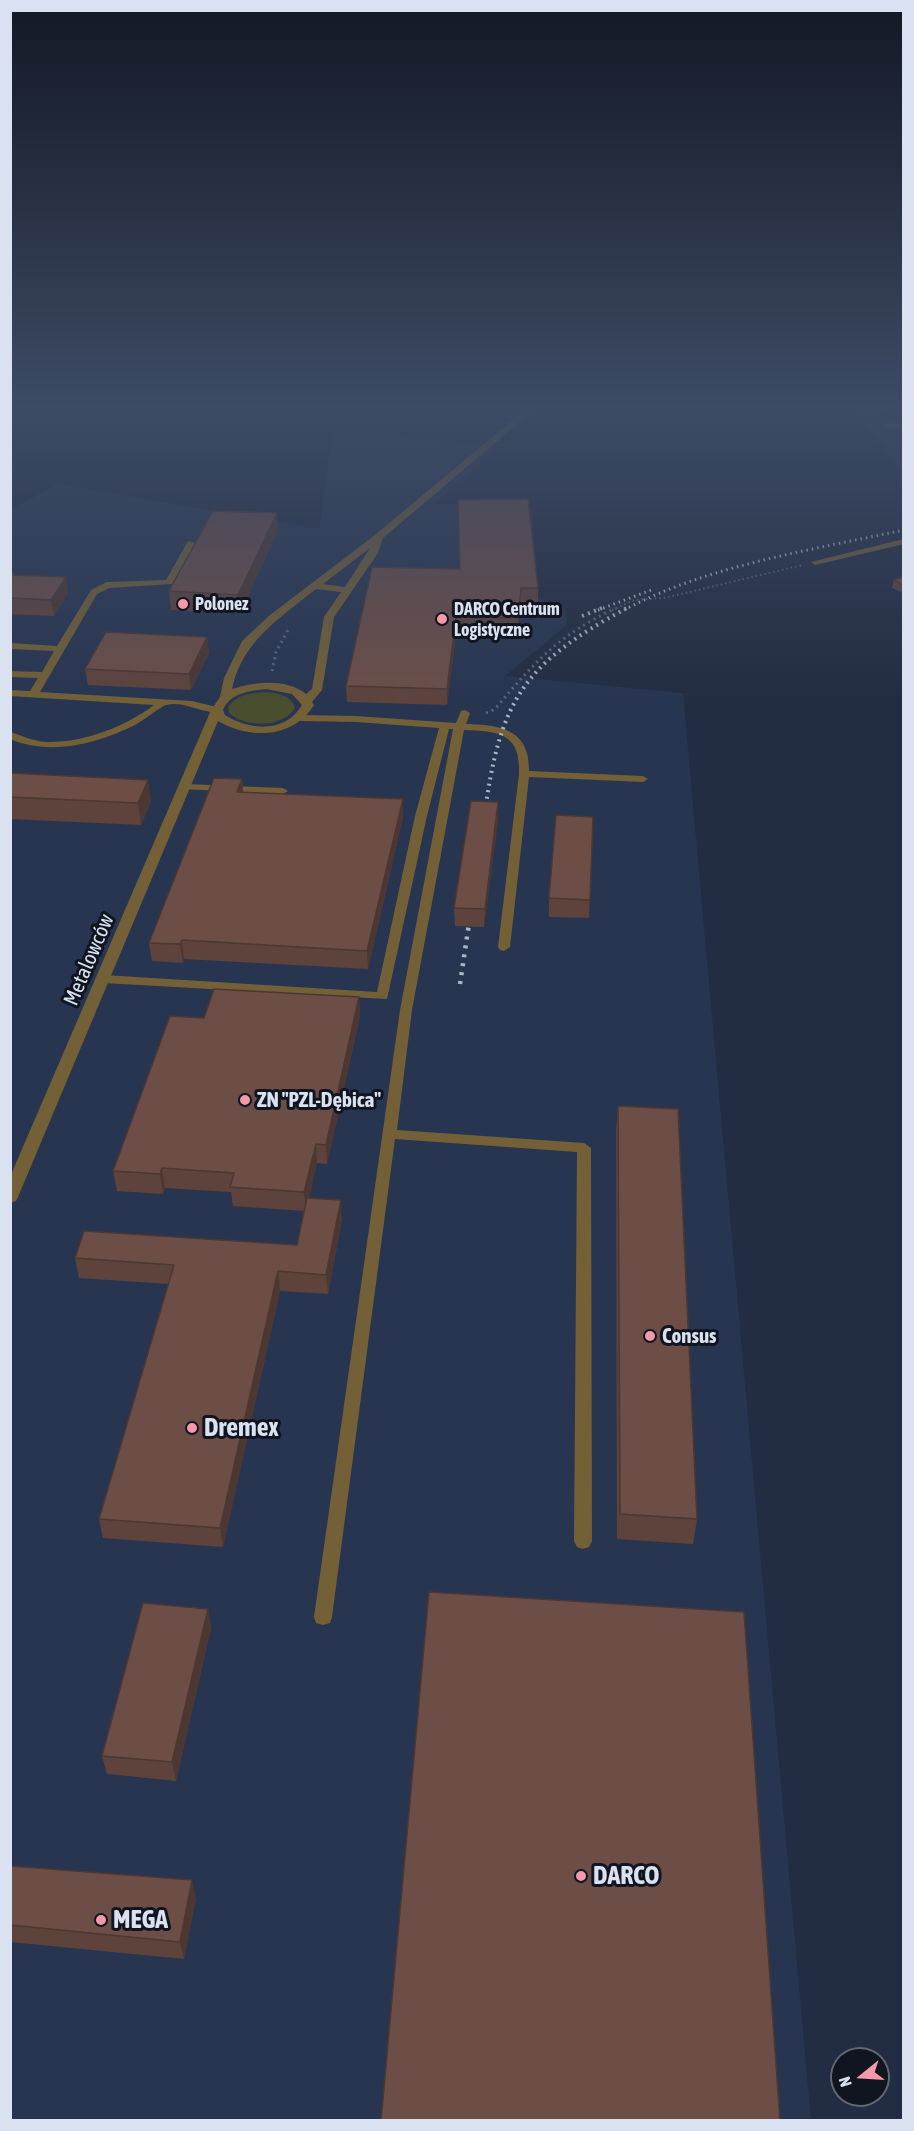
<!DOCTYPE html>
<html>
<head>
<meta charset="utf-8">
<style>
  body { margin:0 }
  #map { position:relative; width:914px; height:2131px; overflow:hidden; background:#222c42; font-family:"Asap Condensed",sans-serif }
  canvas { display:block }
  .frame { position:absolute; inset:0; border:12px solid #dae1f0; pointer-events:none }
  .north { position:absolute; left:830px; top:2047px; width:60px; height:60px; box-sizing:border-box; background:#10151f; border:2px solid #616773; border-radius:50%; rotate:252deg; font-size:16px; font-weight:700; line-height:24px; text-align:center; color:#dae1f0 }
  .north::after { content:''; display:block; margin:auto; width:21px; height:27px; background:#f39aaa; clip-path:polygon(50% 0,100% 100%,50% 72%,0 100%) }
</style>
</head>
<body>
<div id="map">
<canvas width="914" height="2131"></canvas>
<div class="frame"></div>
<div class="north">N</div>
</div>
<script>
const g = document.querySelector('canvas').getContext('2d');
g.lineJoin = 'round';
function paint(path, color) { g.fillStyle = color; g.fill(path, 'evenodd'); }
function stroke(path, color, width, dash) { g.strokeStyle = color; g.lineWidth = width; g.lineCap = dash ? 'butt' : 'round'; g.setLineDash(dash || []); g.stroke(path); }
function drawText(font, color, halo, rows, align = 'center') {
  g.font = font + ' "Asap Condensed",sans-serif'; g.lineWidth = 6; g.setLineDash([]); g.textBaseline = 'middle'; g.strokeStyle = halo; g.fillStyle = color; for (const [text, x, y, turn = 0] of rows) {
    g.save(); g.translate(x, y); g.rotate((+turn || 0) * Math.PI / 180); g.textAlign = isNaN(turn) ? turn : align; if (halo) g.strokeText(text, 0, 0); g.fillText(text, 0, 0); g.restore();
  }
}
paint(new Path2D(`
  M858,410L903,419V473L859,417Z
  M397,433V436L495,446L434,504H527L532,510L539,599L544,600V604L565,608L567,625L505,676L683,693L811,2120H11L10,510L58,484L319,529L332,435Z`), '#283550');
paint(new Path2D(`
  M266,692C277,693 291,695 295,708C283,728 246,728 229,713L228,707C237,694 251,693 266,692Z`), '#484e2e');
stroke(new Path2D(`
  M10,417L65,409
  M612,610L634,600L664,598L803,565`), '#5c6579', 2, [1.5, 3]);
stroke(new Path2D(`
  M272,671L276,652L289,628
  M486,713L495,709C536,661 557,636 616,608`), '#5c6579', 3, [2, 4]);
paint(new Path2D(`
  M889,422L904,425V429L886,426V422Z
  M904,539V544L815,565L811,562Z
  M188,541L195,543L172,584L109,588L97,594L40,692L192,701L221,708V712C204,715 184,700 166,705C160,707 143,721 135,725C97,744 50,756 10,739V732C23,736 33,741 46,742C83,743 125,727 154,705L10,696V690L30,691L38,678L10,677V671L42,672L54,651L10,649V643L57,646L91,590L107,582L166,580Z
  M465,710L470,713L466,724C500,725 530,729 529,771L643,776L648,779L643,782L529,777L510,947L504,951L500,950L498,947L519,774C521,733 498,731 464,730L412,1010L397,1130L584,1143L591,1148L592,1541L589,1547L583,1549L577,1547L574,1541L577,1152L395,1139L332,1617L330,1623L323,1625L316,1623L314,1617L400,1010L453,729H449L427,816L387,999L104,983L98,979L104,975L377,992L415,816L439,728L356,722L301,721L296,718L301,715L356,716L456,723L461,711Z
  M185,784L283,788L288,791L283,794L181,789L180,787Z`), '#736037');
paint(new Path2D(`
  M526,409H535L383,538L378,553L334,617L322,690L312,702L314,705C294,738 250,740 218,721L18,1197L16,1201L10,1203V1177L211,710L220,697L224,678L242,641L270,615L375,535ZM370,548L345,587L323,584ZM316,589L341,592L324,617L312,689L306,694C286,678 255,682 232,689C242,641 280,618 316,589ZM266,689L292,694L302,705C286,733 250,731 225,715L223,710C230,693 249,691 266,689Z`), '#736037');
stroke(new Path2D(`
  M598,610L654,589
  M624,610C709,565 811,550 904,530`), '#aeb6c6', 3, [1.5, 4]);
stroke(new Path2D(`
  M582,616L602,608
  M484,818C500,701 521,665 627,608`), '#aeb6c6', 4, [2, 4.5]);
stroke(new Path2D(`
  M460,984L471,910`), '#aeb6c6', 4.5, [3, 6]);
paint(new Path2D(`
  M278,531L240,613L171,610L169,591Z
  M372,567L538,588V603H520L518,634L456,633L447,705L347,702L346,686Z
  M10,570L15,575L66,577L68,593L54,616L10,614Z
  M903,577V593L892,588L894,580Z
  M207,637L209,653L191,690L88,685L85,669Z
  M10,773L151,801L141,825L10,819Z
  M242,779L243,792L403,817L368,969L184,959L183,963L152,961L149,943Z
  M498,802V820L484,927L455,926L454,908Z
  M593,817L589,918L549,917V898Z
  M359,997L360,1016L327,1164L317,1163L309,1198L342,1219L328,1294L280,1291L223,1547L103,1538L99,1519L168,1284L79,1278L75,1258L297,1245L304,1211L233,1206L231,1192L165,1188L163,1194L117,1191L113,1171L204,1018Z
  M618,1106L697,1519L693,1544L617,1539L616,1131Z
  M208,1609L211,1628L176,1781L107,1774L102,1756Z
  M10,1866L196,1898L184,1959L10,1942Z`), '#5e433d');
paint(new Path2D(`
  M277,513L278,531L240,613L238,595Z
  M66,577L68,593L54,616L51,600Z
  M521,588L520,603L518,634V618Z
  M456,617V633L447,705V689Z
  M207,637L209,653L191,690L189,674Z
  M242,779L243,797L237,792Z
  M148,780L151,801L141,825L138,803Z
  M403,799V817L368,969L367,951Z
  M498,802V820L484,927L485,909Z
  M182,940L184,959L183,963L180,944Z
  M359,997L360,1016L327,1164L326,1145Z
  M316,1144L317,1163L306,1211L304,1192Z
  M162,1168L165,1188L163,1194L160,1174Z
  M341,1200L342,1219L328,1294L326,1275Z
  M278,1271L280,1291L223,1547L220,1528Z
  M208,1609L211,1628L176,1781L172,1762Z
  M192,1880L196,1898L184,1959L180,1942Z`), '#4c3732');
const building = new Path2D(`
  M528,499L538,588H521L518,618L456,617L447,689L346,686L372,567L460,569L458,500Z
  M213,511L277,513L238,595L169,591Z
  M10,575L66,577L51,600L10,598Z
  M903,577V585L894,580Z
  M106,632L207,637L189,674L85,669Z
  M10,773L148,780L138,803L10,797Z
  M214,778L242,779L237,792L403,799L367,951L182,940L180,944L149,943Z
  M471,801L498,802L485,909L454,908Z
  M556,815L593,817L590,900L549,898Z
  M214,989L359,997L326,1145L316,1144L304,1192L230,1187L234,1173L162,1168L160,1174L113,1171L170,1016L204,1018Z
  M618,1106L678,1109L697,1519L620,1514Z
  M307,1198L341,1200L326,1275L278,1271L220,1528L99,1519L174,1265L75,1258L84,1231L297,1245Z
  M429,1592L744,1612L780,2121H381Z
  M143,1603L208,1609L172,1762L102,1756Z
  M10,1866L192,1880L180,1942L10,1925Z`);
paint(building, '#6d4e47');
stroke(building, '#4c3732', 1.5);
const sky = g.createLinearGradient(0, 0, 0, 707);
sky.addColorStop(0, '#131824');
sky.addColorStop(0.58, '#3e4b65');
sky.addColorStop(1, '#3e4b6500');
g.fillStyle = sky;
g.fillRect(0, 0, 914, 707);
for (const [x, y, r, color] of [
  [183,604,6,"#f39aaa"],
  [442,619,6,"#f39aaa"],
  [245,1100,6,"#f39aaa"],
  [650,1336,6,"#f39aaa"],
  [192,1428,6,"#f39aaa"],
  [581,1876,6,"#f39aaa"],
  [101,1920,6,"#f39aaa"]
]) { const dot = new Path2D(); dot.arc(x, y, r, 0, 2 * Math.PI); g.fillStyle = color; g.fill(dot); stroke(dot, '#10151f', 2); }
drawText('bold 18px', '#dae1f0', '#10151f', [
  ["Polonez",195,604],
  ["DARCO Centrum",454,609],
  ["Logistyczne",454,630]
], 'left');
drawText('21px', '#dae1f0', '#10151f', [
  ["Metalowców",89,960,-67]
]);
drawText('bold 21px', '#dae1f0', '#10151f', [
  ["ZN \"PZL-Dębica\"",257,1100],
  ["Consus",662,1336]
], 'left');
drawText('bold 26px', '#dae1f0', '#10151f', [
  ["Dremex",204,1428],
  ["DARCO",593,1876],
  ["MEGA",113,1920]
], 'left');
</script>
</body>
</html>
